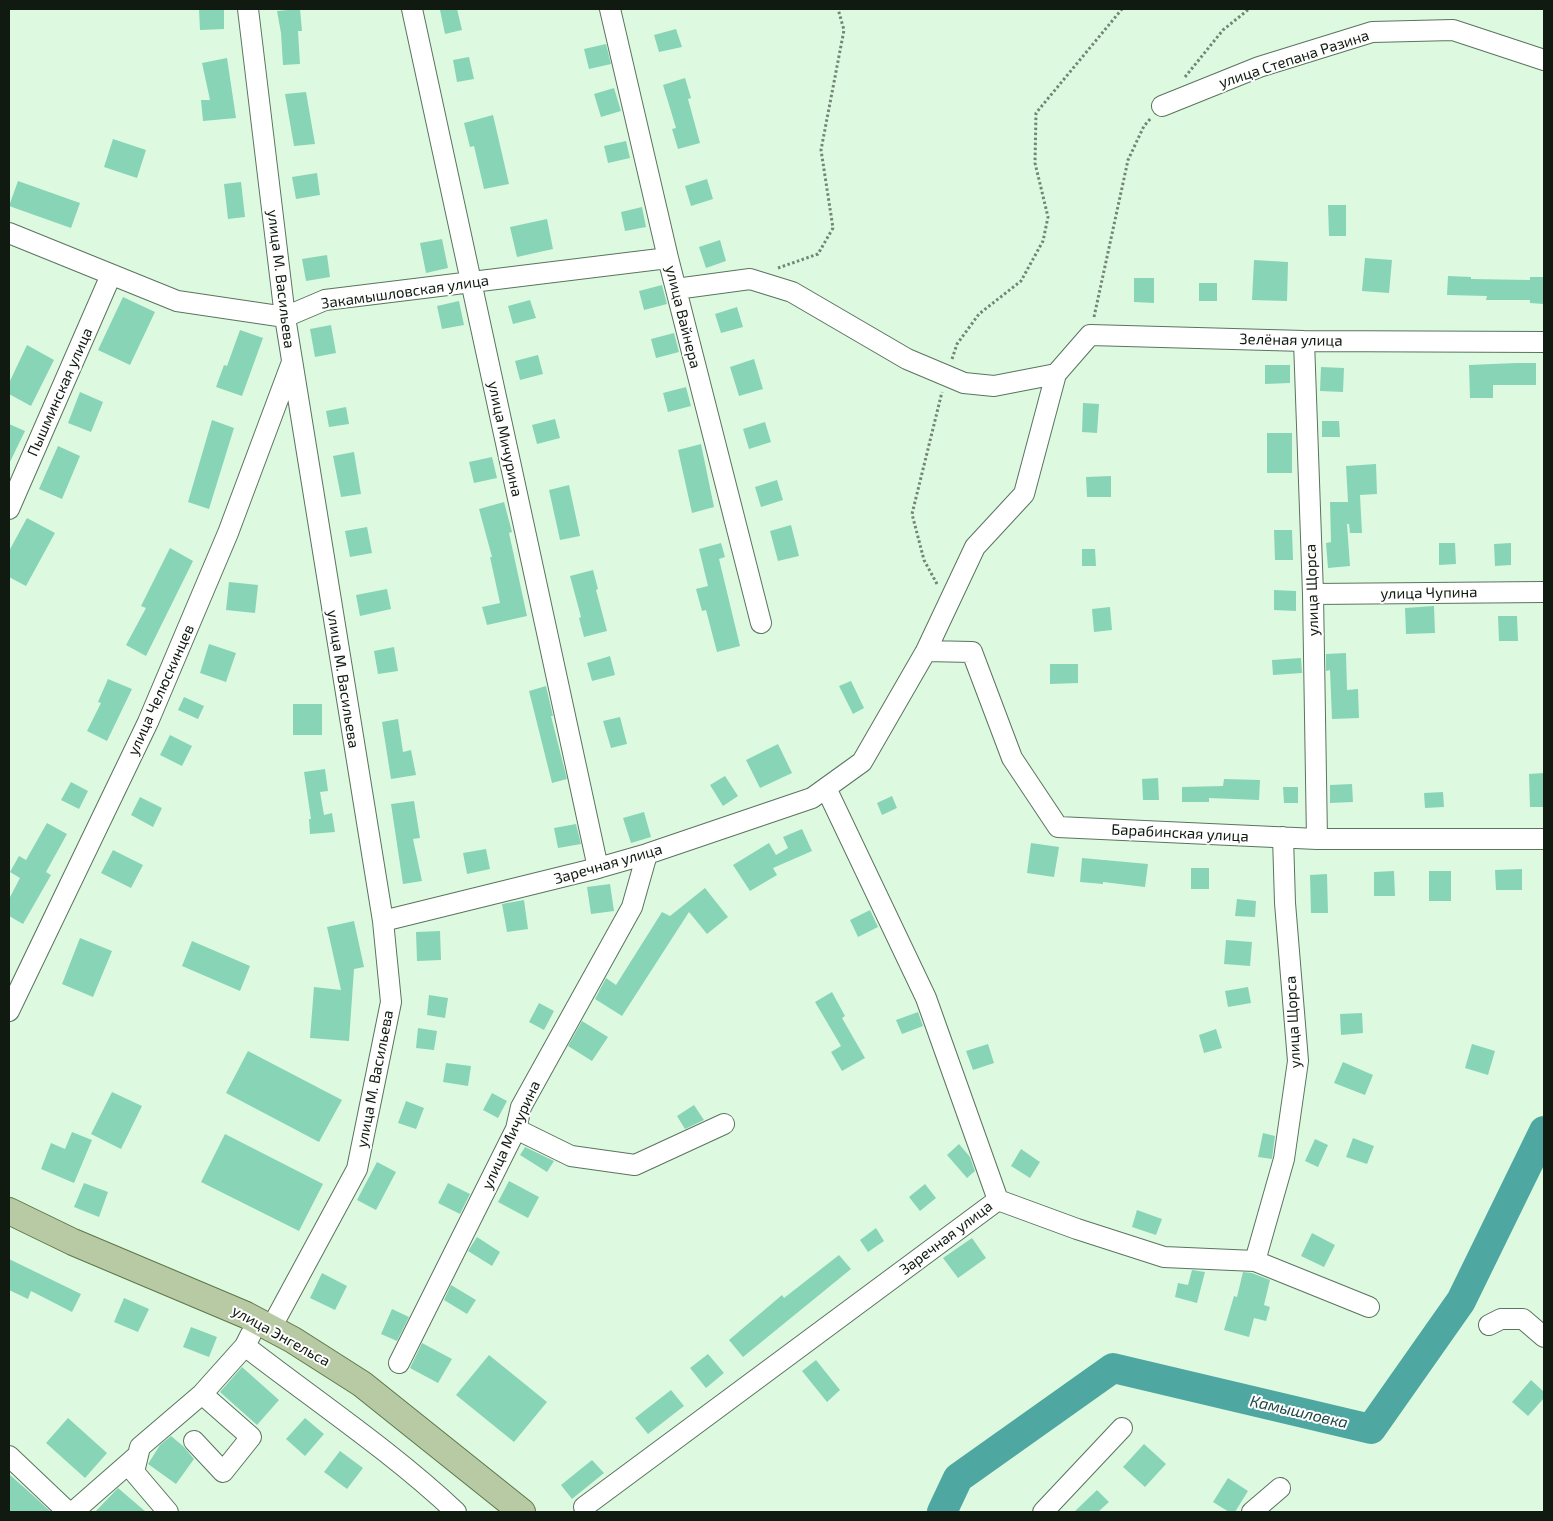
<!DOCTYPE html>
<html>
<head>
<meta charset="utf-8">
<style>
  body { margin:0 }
  #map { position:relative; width:1553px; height:1521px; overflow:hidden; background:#ddfae1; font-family:"Exo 2",sans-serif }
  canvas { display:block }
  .frame { position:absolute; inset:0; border:10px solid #101a11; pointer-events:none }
</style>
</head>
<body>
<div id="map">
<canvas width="1553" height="1521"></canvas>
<div class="frame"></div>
</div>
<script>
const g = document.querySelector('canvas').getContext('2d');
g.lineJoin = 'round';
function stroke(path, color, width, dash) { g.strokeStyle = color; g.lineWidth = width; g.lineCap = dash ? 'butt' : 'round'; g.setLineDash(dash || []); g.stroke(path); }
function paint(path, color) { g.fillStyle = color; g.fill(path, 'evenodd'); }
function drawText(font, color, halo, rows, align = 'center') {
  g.font = font + ' "Exo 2",sans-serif'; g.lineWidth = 4; g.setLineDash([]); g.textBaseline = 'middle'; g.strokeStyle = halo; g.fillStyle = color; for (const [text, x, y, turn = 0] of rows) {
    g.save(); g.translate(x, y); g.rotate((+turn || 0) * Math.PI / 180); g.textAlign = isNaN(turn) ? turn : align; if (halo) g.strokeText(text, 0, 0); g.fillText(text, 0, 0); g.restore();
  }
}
stroke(new Path2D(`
  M942,1512L958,1478L1113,1368L1371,1429L1461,1301L1544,1131`), '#4ea7a0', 30);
paint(new Path2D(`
  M199,9H224V29L200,30Z
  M300,9L302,31H298L300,64L283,65L281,33L277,11Z
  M447,9H457L462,30L445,34L440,10Z
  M676,29L682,47L659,52L654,35Z
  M606,44L611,64L589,69L584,49Z
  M469,57L474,79L457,82L453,60Z
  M227,58L236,118L203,121L201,100H210L202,63Z
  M685,78L691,98L688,99L700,143L678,149L672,129L676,128L663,85Z
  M614,88L621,111L601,117L594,94Z
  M306,92L315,144L294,146L285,94Z
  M493,115L509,184L484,189L474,146L470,147L464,123Z
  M113,139L146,150L137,178L104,167Z
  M626,141L630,158L608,163L604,146Z
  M317,173L320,195L296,199L292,177Z
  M707,179L713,199L691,206L685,186Z
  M18,181L80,203L71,228L9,206Z
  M241,182L245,217L228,219L224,184Z
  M1328,205H1346V236H1329Z
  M642,207L646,227L625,231L621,212Z
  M547,219L553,249L517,257L510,227Z
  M442,239L448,268L426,273L420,243Z
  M720,240L726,261L706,268L699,247Z
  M327,255L330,277L306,281L302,259Z
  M1365,258L1392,260L1389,293L1362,291Z
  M1254,260L1288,262L1287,301L1252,300Z
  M1448,276L1471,277V279L1530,280V277H1544V304L1530,303V300H1486L1487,296L1447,295Z
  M1134,278H1154V303L1134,302Z
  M1199,283H1217V301H1199Z
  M662,285L667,304L644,310L639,291Z
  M123,297L155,312L130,365L98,350Z
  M530,300L536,318L513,324L508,306Z
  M459,301L464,325L442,329L437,306Z
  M737,307L743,327L721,333L715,314Z
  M331,325L336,353L315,357L310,329Z
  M240,330L263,338L242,396L216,387L224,365L227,366Z
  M674,333L679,352L656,358L651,339Z
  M27,345L54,360L31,406L9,394V383Z
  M538,355L543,374L520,380L515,361Z
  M754,359L763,389L739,396L730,367Z
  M1516,363H1536V385H1493V398H1470L1469,365Z
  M1265,365H1290V383L1265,384Z
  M1321,367L1344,368L1343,392L1320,391Z
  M686,387L691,406L668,412L663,393Z
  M80,392L103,402L91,432L68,423Z
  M1083,403L1099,404L1097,433L1082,432Z
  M346,407L349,424L329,427L326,411Z
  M555,419L560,438L537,444L532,425Z
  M212,420L234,428L209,509L188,502Z
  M1322,421H1339L1340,437H1322Z
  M765,422L771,442L749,449L743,429Z
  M9,424L25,431L9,464Z
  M1267,433H1292V473H1267Z
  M701,444L714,507L692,513L678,450Z
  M58,446L80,456L62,499L39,489Z
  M354,452L361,494L341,497L333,456Z
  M492,457L497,478L474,483L469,462Z
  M1376,464L1377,494L1360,495L1362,533H1350L1349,524H1347L1350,566L1328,568L1326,543L1331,542L1330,502H1348L1346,466Z
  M1111,476V497H1087L1086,477Z
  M777,480L783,500L761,507L755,487Z
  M569,485L580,536L560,540L549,490Z
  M504,502L512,532L509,533L527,616L487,625L482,607L500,603L490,557H492L479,509Z
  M27,518L55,533L26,586L9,577V551Z
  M791,525L799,556L778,561L770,531Z
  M367,527L372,553L350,557L345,531Z
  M1274,530H1292L1293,560H1275Z
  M721,543L725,557L719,559L740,646L717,652L706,610L702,611L696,589L708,586L699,549Z
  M1439,543H1455L1456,564L1439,565Z
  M1511,543V565L1495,566L1494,544Z
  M170,548L193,561L146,656L126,645L146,608L141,606Z
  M1082,549H1095L1096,566H1082Z
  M593,570L598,589L596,590L607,631L584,637L579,618L581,617L570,576Z
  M229,582L258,585L255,613L226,610Z
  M387,589L391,609L360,616L356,595Z
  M1274,590L1296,591V611L1274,610Z
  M1434,606L1435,633L1406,634L1405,608Z
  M1110,607L1112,630L1094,632L1092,609Z
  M1498,616H1517L1518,641H1499Z
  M209,644L236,653L226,682L200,673Z
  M394,647L398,671L378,674L374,651Z
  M1346,653L1347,690L1358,689L1359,718L1332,719L1330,670L1326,671V654Z
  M610,656L615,675L592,681L587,663Z
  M1301,658L1302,673L1273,675L1272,660Z
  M1050,664H1078V683L1050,684Z
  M108,679L132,689L107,741L87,731L101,703L98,702Z
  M851,681L864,708L853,714L839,686Z
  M546,686L553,716H551L567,779L552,783L529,691Z
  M184,697L204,706L198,719L178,710Z
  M293,704H322V735H293Z
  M620,717L627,744L611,748L603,721Z
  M398,719L403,752L411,750L416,775L391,779L382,722Z
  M170,735L192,746L182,766L160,755Z
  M778,744L792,773L760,788L746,760Z
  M325,769L328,791L320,792L324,815L332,813L335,832L310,834L309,819H311L304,772Z
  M1544,773V807H1530L1529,774Z
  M725,776L738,796L723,806L710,785Z
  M1158,778L1159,800H1143L1142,779Z
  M1224,779L1260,780L1259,800L1209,798V802H1182V787L1223,786Z
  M71,782L88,791L79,809L61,800Z
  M1352,784L1353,802L1330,803V785Z
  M1283,787H1298V803H1284Z
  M1443,792L1444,807L1425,808L1424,793Z
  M892,796L897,808L882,815L877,803Z
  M140,797L162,808L153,827L131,815Z
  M414,801L420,838L413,839L422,881L403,884L391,804Z
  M644,812L651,837L631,843L623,818Z
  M47,823L67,834L46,872L51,875L23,924L9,916V899L20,878L10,872L19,856L26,860Z
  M576,824L581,844L558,848L554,828Z
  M802,829L812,851L773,868L777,875L750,891L733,865L769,843L776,855L788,848L783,837Z
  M1031,843L1059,847L1054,877L1027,873Z
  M486,849L490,869L467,874L463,853Z
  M113,850L143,865L131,888L101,873Z
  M1082,858L1148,864L1145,887L1103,882V884L1080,882Z
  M1191,868H1209V889H1191Z
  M1522,869V890H1496L1495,870Z
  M1394,871L1395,896H1374V872Z
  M1429,871H1451V901H1429Z
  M1327,874L1328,913H1311L1310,875Z
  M610,884L614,911L591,914L587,887Z
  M705,888L728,917L707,934L689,912L622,1016L595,999L606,978L616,985L662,912L670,916Z
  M1237,899L1256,901L1255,917L1235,916Z
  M524,900L528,929L507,932L502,904Z
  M870,910L878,927L858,937L850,920Z
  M354,921L364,967L354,969L349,1041L310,1038L314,987L341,990L327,927Z
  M440,931L441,960L417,961L416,932Z
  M80,938L112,951L93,997L62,984Z
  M1226,940L1252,942L1250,966L1224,964Z
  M192,941L250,966L240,991L182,966Z
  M1248,987L1251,1003L1228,1007L1225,991Z
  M832,992L845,1016L842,1018L865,1058L842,1071L831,1052L841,1046L815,1002Z
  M429,995L448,998L445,1018L427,1015Z
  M539,1003L554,1011L544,1030L529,1022Z
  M918,1012L923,1026L902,1034L896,1020Z
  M1362,1013L1363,1033L1341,1035L1340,1014Z
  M582,1021L608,1037L592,1061L568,1046Z
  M418,1028L437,1031L434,1050L416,1048Z
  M1216,1029L1222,1048L1204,1053L1199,1035Z
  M988,1044L994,1063L973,1070L966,1051Z
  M1472,1044L1495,1051L1488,1075L1465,1068Z
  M248,1051L342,1100L319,1142L226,1093Z
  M1343,1062L1373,1075L1365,1095L1334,1083Z
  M446,1063L471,1066L468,1086L443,1082Z
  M112,1092L142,1106L121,1149L91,1134Z
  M492,1093L507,1101L498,1118L483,1110Z
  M406,1101L424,1108L416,1129L398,1123Z
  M694,1105L704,1120L685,1129L677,1116Z
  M72,1132L92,1140L74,1183L41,1169L51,1143L65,1149Z
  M1263,1133L1275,1136L1272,1159L1258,1157Z
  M225,1134L323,1184L299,1231L201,1182Z
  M1353,1138L1374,1146L1367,1164L1346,1157Z
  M1315,1139L1328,1145L1318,1167L1305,1161Z
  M959,1144L970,1157L975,1171L967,1178L947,1155Z
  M525,1147L554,1161L547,1172L520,1155Z
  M1021,1149L1040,1162L1030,1178L1011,1166Z
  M377,1162L396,1172L376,1210L357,1200Z
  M509,1181L539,1197L528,1218L498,1202Z
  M84,1183L108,1192L99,1217L74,1207Z
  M448,1183L470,1194L460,1214L438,1203Z
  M925,1184L936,1198L920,1211L909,1197Z
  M1137,1210L1162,1219L1156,1235L1132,1227Z
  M876,1228L884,1241L868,1252L860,1240Z
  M1312,1233L1335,1245L1324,1267L1301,1256Z
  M477,1237L500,1252L492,1266L468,1251Z
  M972,1238L986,1258L958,1278L943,1258Z
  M839,1255L851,1269L743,1357L729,1340L782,1295L784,1298Z
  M9,1259L81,1294L72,1312L31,1291L28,1299L9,1290Z
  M1192,1270L1205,1272L1197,1303L1175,1297L1178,1283L1188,1285Z
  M1243,1272L1252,1273L1270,1280L1264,1305L1270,1307L1266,1321L1254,1318L1249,1337L1224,1330L1234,1296L1237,1297Z
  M322,1273L347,1286L335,1310L310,1298Z
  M451,1285L476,1300L467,1314L444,1300Z
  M124,1298L149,1309L138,1332L114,1322Z
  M392,1309L409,1317L397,1341L381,1334Z
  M191,1327L217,1337L209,1357L183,1347Z
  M422,1343L452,1359L438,1383L410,1368Z
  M708,1354L724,1373L706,1388L690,1368Z
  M489,1355L547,1402L514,1442L456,1395Z
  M816,1360L840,1390L827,1402L802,1371Z
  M242,1367L279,1400L257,1425L220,1392Z
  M1531,1380L1544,1392V1398L1528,1416L1512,1402Z
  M671,1390L684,1406L648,1434L635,1418Z
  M68,1418L107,1453L85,1478L46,1443Z
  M305,1418L324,1434L305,1456L286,1439Z
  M171,1436L183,1446L194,1459L176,1484L148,1464L160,1445Z
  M1144,1444L1166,1464L1145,1487L1123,1467Z
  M340,1451L363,1468L347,1489L324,1472Z
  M592,1460L604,1473L572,1499L561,1485Z
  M9,1474L37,1499L51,1512H9Z
  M1228,1478L1248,1491L1235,1512H1229L1213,1502Z
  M118,1488L146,1512H95Z
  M1097,1490L1109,1502L1098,1512H1074Z`), '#88d4b7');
const minor = new Path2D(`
  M248,9L285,317L383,921L391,1002L357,1169L271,1328
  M412,9L598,868
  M610,9L668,258L761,623
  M1162,106L1259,67L1372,32L1453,30L1544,60
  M9,233L177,301L285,317L325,300L668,258
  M676,289L750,279L792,292L907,359L964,383L994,386L1056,374
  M1304,341L1313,594L1317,839
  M9,509L111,275
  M1313,594L1544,592
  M926,651L972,652L1012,758L1058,827L1317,839H1544
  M383,921L598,868L647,854L812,798L862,762L926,651L975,547L1024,494L1056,374L1090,335L1304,341L1544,342
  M9,1011L148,722L228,533L292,362
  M516,1129L571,1156L635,1165L724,1124
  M998,1200L1077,1229L1164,1257L1255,1261L1369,1307
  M1255,1261L1284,1159L1298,1061L1285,903L1283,837
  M1489,1325L1501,1319H1523L1544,1337
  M245,1346C316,1401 391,1451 456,1512
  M399,1363L516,1129L521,1107L632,907L647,854
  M194,1441L223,1472L251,1437L202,1394
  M9,1456L68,1512
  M584,1507L998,1200L926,998L826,788
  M73,1512L137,1456
  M168,1512L134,1472L140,1447L202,1394L245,1346L251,1334
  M1043,1512L1122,1428
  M1252,1512L1280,1488`);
const major = new Path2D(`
  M9,1211L73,1242L246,1315L293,1340L362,1384L522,1512`);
stroke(minor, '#5a745e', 22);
stroke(major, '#5e7648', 28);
stroke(new Path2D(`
  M1185,77L1223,30L1249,9
  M778,268L818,254L833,228L821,150L844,30L838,9
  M1094,317L1128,160L1144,126L1151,118
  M952,359L957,344L979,314L1021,281L1043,241L1048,217L1035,163L1036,113L1122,9
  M937,584L924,560L912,514L942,392`), '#738675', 3, [2.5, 2.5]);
stroke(minor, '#fff', 20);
stroke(major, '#b8caa3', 26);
drawText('15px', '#101a11', '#fefefe', [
  ["улица Степана Разина",1294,59,-18],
  ["улица М. Васильева",281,279,83],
  ["Закамышловская улица",405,292,-8],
  ["улица Вайнера",683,317,76],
  ["Зелёная улица",1291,340,1],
  ["Пышминская улица",60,392,-66],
  ["улица Мичурина",505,439,78],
  ["улица Щорса",1312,590,-92],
  ["улица Чупина",1429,593,-1],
  ["улица М. Васильева",343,679,81],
  ["улица Челюскинцев",161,690,-66],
  ["Барабинская улица",1180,833,3],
  ["Заречная улица",608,864,-16],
  ["улица Щорса",1293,1022,-93],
  ["улица М. Васильева",375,1079,-79],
  ["улица Мичурина",511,1135,-65],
  ["Заречная улица",946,1238,-37],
  ["улица Энгельса",281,1336,29]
]);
drawText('italic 16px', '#1d4743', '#fefefe', [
  ["Камышловка",1299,1412,13]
]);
</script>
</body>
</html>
